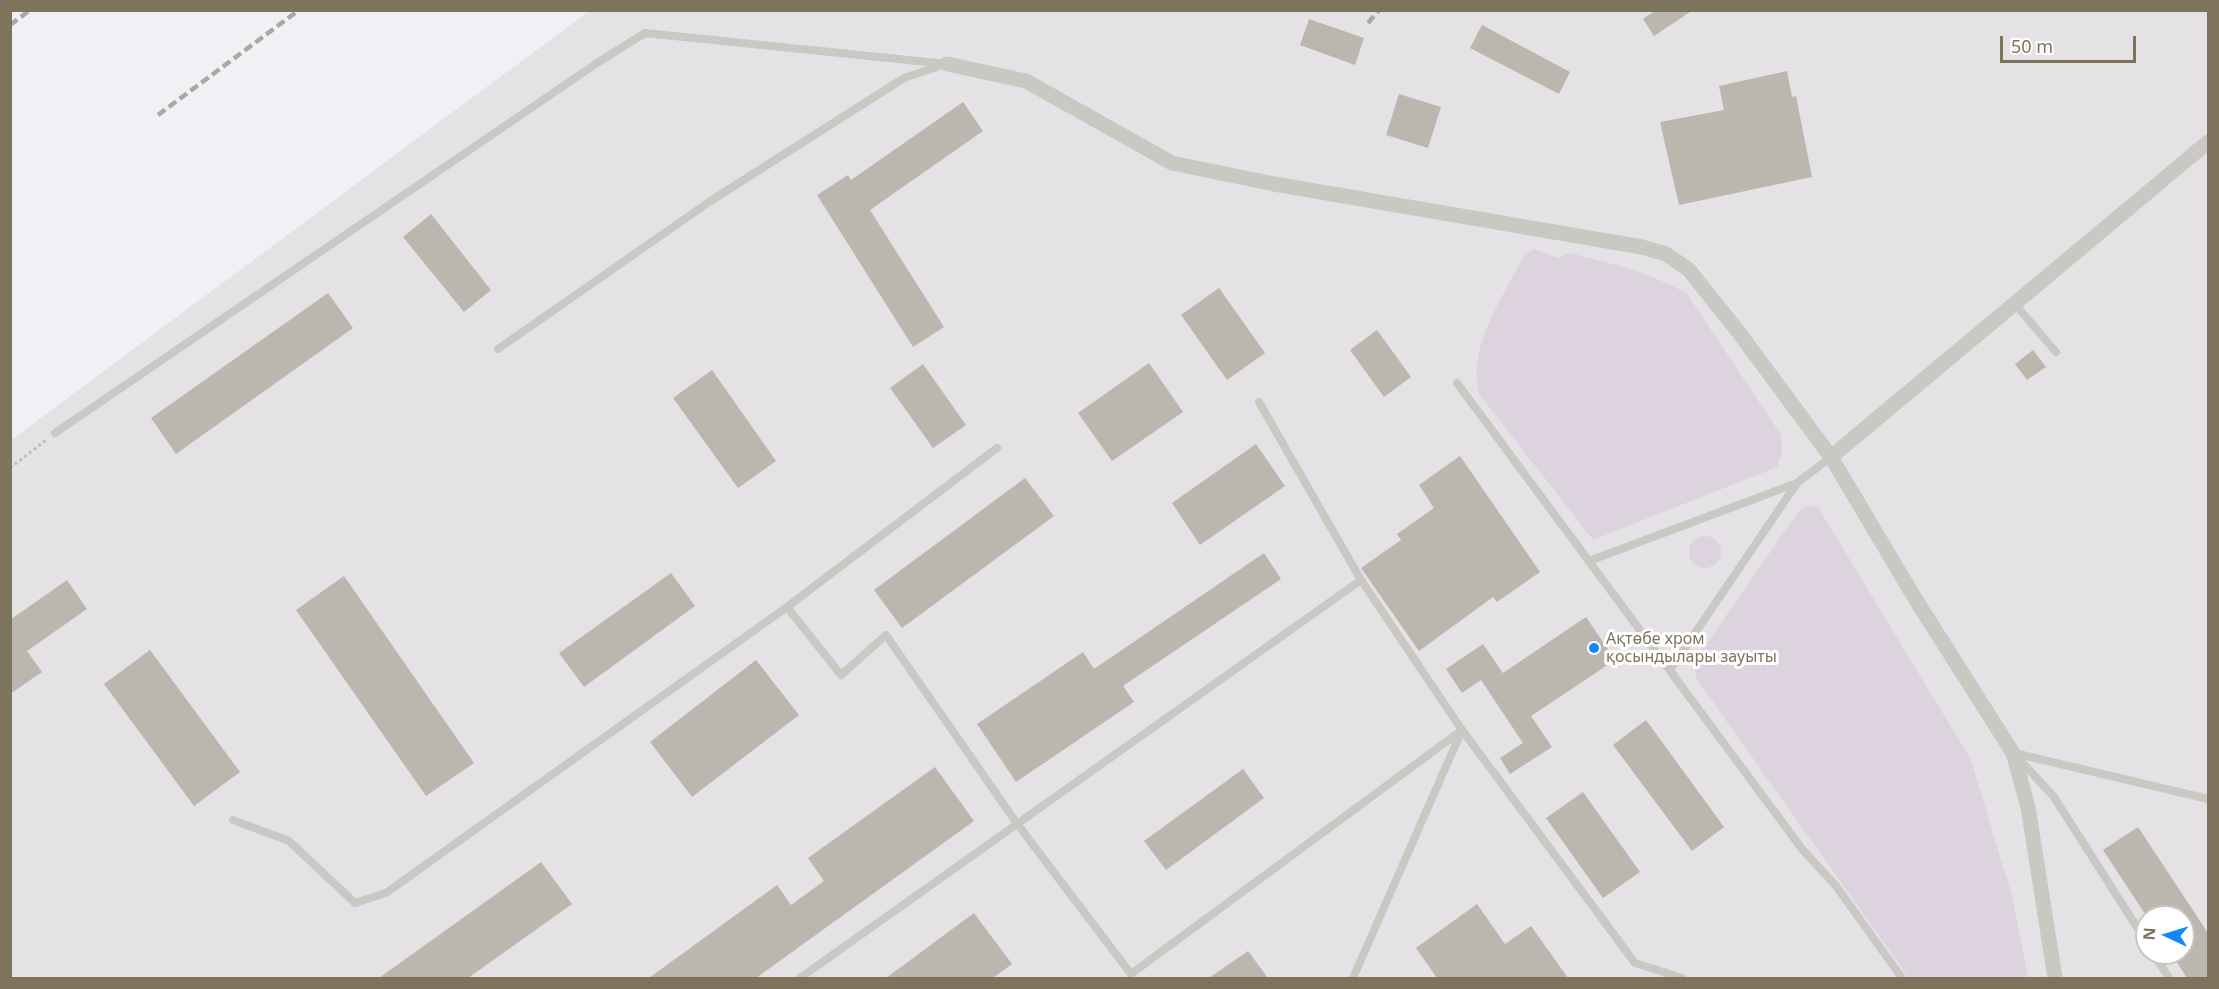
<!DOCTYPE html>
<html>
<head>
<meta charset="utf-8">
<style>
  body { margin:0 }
  #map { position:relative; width:2219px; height:989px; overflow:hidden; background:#f1f0f5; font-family:"Noto Sans",sans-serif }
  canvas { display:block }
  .frame { position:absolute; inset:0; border:12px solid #7e745c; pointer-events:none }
  .north { position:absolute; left:2135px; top:905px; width:60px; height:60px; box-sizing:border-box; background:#fff; border:2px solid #cbc7be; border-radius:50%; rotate:274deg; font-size:16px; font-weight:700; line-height:24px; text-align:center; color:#7e745c }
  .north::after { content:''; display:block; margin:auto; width:21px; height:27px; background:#1089f5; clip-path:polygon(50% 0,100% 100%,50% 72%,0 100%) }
  .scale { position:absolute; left:2000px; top:36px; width:136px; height:27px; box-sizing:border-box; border:3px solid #7e745c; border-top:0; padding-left:8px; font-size:18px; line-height:21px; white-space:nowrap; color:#7e745c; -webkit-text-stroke:4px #fff; paint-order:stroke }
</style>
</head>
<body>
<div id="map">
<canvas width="2219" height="989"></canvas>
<div class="frame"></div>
<div class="north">N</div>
<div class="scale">50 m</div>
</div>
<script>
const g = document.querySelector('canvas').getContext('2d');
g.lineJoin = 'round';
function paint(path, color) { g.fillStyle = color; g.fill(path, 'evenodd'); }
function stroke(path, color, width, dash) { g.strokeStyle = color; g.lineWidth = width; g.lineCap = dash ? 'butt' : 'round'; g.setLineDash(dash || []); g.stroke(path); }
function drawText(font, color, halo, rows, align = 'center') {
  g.font = font + ' "Noto Sans",sans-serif'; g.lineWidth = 6; g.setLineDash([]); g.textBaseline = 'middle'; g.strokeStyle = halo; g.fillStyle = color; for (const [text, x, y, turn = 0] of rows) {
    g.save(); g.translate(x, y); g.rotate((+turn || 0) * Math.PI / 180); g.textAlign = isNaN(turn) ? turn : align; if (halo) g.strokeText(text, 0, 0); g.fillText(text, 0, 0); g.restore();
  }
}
paint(new Path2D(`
  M589,11H2208V978H11V440ZM2147,917H2183V953H2147Z`), '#e4e2e5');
paint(new Path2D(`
  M1534,249L1558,258L1569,253C1610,263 1651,272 1687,294L1781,435L1782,453L1777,467L1593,540L1480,395C1465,350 1504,296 1523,257Z
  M1806,506L1818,507L1971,760L2012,896L2028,978H1909L1696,678L1694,662L1798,512Z
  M1689 552a16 16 0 1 1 32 0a16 16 0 1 1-32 0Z`), '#ddd3df');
paint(new Path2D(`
  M1656,10H1693L1654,36L1643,19Z
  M1309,19L1364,38L1355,65L1300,45Z
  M1482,25L1570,72L1559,94L1470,48Z
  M1787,71L1792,97L1796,96L1812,177L1679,205L1660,122L1724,110L1719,86Z
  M1399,94L1441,107L1428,148L1386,135Z
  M963,102L983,131L870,210L944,327L913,347L817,195L848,175L851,180Z
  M431,214L491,290L464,312L403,237Z
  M1219,288L1265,353L1227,380L1181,315Z
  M328,293L353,328L176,454L151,418Z
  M1377,330L1411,377L1384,397L1350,350Z
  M2033,350L2046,367L2027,380L2015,364Z
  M1149,363L1183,412L1112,461L1078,413Z
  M923,364L966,425L933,448L890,388Z
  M712,370L776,461L738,488L673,398Z
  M1256,444L1285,486L1200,545L1172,503Z
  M1460,456L1540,572L1497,602L1493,597L1419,651L1361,568L1401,540L1397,534L1434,508L1419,485Z
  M1025,478L1054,516L902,628L874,590Z
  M1264,553L1281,579L1123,686L1134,702L1016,782L977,724L1083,652L1094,669Z
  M671,573L695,606L584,687L559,653Z
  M344,576L474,763L426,796L296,610Z
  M67,580L87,609L27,651L42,672L10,694V620Z
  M1586,617L1615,660L1531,716L1552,747L1510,774L1500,758L1523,743L1481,680L1462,693L1446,669L1483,644L1503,673Z
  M150,650L240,772L194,806L104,684Z
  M756,660L799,715L692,797L650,742Z
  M1646,720L1724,827L1692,851L1613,745Z
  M935,767L974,821L756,978H649L777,885L791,905L824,881L808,858Z
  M1243,769L1264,798L1166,870L1144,841Z
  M1583,792L1640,872L1603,898L1546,818Z
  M2138,827L2208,933V978H2187L2171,953H2183V917H2147L2103,850Z
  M541,862L572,904L468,978H379Z
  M1477,904L1505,944L1531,926L1568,978H1437L1416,948Z
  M974,913L1012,964L993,978H886Z
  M1248,951L1268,978H1209Z`), '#bbb7af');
stroke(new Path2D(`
  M10,468L46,440`), '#bfbeba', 3, [3, 3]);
stroke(new Path2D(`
  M2015,304L2056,352
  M498,349L712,200L904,78L943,65
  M1457,383L1802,849L1836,886L1902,978
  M1259,402L1361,580
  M55,433L597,63L645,33L947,64
  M1797,483L1831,457
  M1589,561L1797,483L1670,670
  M787,607L997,448
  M2014,753L2208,799
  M2018,758L2054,797L2147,943
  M233,820L289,841L355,903L386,893L787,607L841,675L886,635L1018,825L1131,974L1462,730L1635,963L1682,978
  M2153,953L2169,978
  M800,978L1361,580L1462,730L1353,978`), '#cac8c3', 8);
stroke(new Path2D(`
  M947,64L1026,81L1172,163L1274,184L1642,247L1666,254L1689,270L1737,330L1831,457L1916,600L2013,753L2028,807L2055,978
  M1831,457L2208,142`), '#cac8c3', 15);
stroke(new Path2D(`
  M1368,23L1379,10
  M10,25L30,10
  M158,115L299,10`), '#aca89f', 4.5, [9, 4.5]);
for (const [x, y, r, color] of [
  [1594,648,6,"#1089f5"]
]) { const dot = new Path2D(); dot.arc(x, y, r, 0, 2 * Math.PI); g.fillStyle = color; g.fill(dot); stroke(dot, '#fff', 2); }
drawText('16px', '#7e745c', '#fff', [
  ["Ақтөбе хром",1606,639],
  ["қосындылары зауыты",1606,657]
], 'left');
</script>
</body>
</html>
